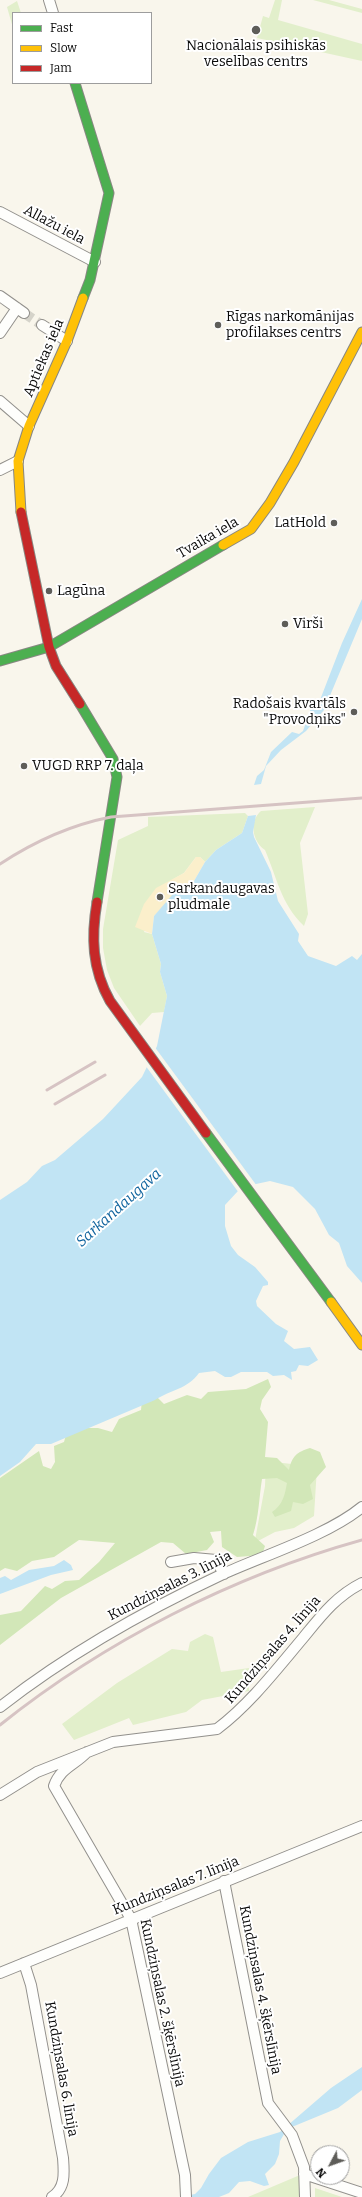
<!DOCTYPE html>
<html>
<head>
<meta charset="utf-8">
<style>
  body { margin:0 }
  #map { position:relative; width:362px; height:2197px; overflow:hidden; background:#f9f6ec; font-family:Bitter,serif }
  canvas { display:block }
  .legend { position:absolute; left:12px; top:12px; width:140px; height:72px; box-sizing:border-box; background:#fff; border:1px solid #9d9d9d; margin:0; padding:5px 7px; list-style:none; font-size:12px; color:#0a0a0a }
  .legend li { display:flex; align-items:center; gap:8px; height:20px }
  .legend b { width:20px; border:1px solid #9d9d9d }
  .north { position:absolute; left:310px; top:2145px; width:40px; height:40px; box-sizing:border-box; background:#fff; border:1px solid #9d9d9d; border-radius:50%; rotate:229deg; font-size:11px; font-weight:700; line-height:16px; text-align:center; color:#0a0a0a }
  .north::after { content:''; display:block; margin:auto; width:14px; height:18px; background:#5e5d59; clip-path:polygon(50% 0,100% 100%,50% 72%,0 100%) }
</style>
</head>
<body>
<div id="map">
<canvas width="362" height="2197"></canvas>
<ul class="legend">
<li><b style="height:5px;background:#4caf50"></b>Fast</li>
<li><b style="height:5px;background:#ffc107"></b>Slow</li>
<li><b style="height:5px;background:#c62828"></b>Jam</li>
</ul>
<div class="north">N</div>
</div>
<script>
const g = document.querySelector('canvas').getContext('2d');
g.lineJoin = 'round';
function paint(path, color) { g.fillStyle = color; g.fill(path, 'evenodd'); }
function stroke(path, color, width, dash) { g.strokeStyle = color; g.lineWidth = width; g.lineCap = dash ? 'butt' : 'round'; g.setLineDash(dash || []); g.stroke(path); }
function drawText(font, color, halo, rows, align = 'center') {
  g.font = font + ' Bitter,serif'; g.lineWidth = 4; g.setLineDash([]); g.textBaseline = 'middle'; g.strokeStyle = halo; g.fillStyle = color; for (const [text, x, y, turn = 0] of rows) {
    g.save(); g.translate(x, y); g.rotate((+turn || 0) * Math.PI / 180); g.textAlign = isNaN(turn) ? turn : align; if (halo) g.strokeText(text, 0, 0); g.fillText(text, 0, 0); g.restore();
  }
}
paint(new Path2D(`
  M275,0H282L278,20L362,44V61L257,38L263,16L269,18Z
  M313,0H329L362,9V13Z
  M17,1L21,13H13V28L7,7Z
  M315,807L300,843L308,914L304,926C281,904 277,878 265,850C252,841 249,821 261,811Z
  M245,813L248,816L242,833L216,850L205,862L200,857H196L184,873L170,881L144,932L152,934L161,964L160,972L167,996L164,1012L152,1013L140,1026L114,988L107,970L103,948V929L118,840L148,826V817Z
  M266,1461L317,1467L314,1516L294,1528L275,1532L258,1541L255,1540L265,1486Z
  M205,1634L213,1637L221,1672L249,1668V1691L202,1700L186,1712L133,1725L129,1718L74,1740L62,1724L117,1683L172,1649L188,1651L190,1642Z
  M300,2175V2197H248Z
  M315,2188L342,2197H315Z`), '#e2efcb');
paint(new Path2D(`
  M268,1379L271,1387L262,1400L260,1409L268,1422L265,1457L277,1458L289,1470C292,1456 297,1452 310,1448L320,1452L326,1467L310,1485L313,1499L303,1504L293,1502L291,1511L275,1517L272,1512C283,1505 285,1494 287,1483L277,1478L262,1479C259,1498 259,1516 253,1535L265,1546L262,1555L237,1557L222,1547L221,1531L210,1532L214,1542L207,1550L186,1554L173,1543L161,1542L61,1598L0,1645V1615L21,1611L45,1586L52,1589L65,1581L79,1580L99,1562L115,1543L79,1540L54,1557L32,1561L17,1571L5,1568L0,1571V1478L39,1451L43,1466L51,1469L55,1462L54,1446L64,1442L68,1428H98L112,1432L119,1419L141,1410L142,1400L154,1394L164,1404L187,1395L201,1399L208,1392L246,1389Z`), '#d2e7b8');
paint(new Path2D(`
  M196,857H200L205,862L194,881L187,884L154,916L152,934L135,927L144,904L156,888L184,873Z`), '#fbefcb');
paint(new Path2D(`
  M362,599V619L324,710L306,731L281,750L266,766L261,784L254,785L257,776L264,770L271,752L292,732L299,734L303,731L312,705L320,700L342,643Z
  M256,815L253,832L254,837L271,872L278,901L299,934L298,941L308,956L336,966L352,956L357,960L362,954V1283L347,1266L339,1243L329,1235L315,1209L293,1187L270,1181L256,1184L238,1191L225,1205V1226L231,1246L238,1255L255,1267L268,1282V1285L263,1286L256,1301L257,1306L276,1324L288,1331L284,1341L294,1349L310,1347L318,1360L308,1366L299,1365L296,1371L291,1372L292,1380L284,1375L273,1376L267,1372H241L231,1377H225L215,1371L199,1373C188,1389 170,1390 155,1400L51,1444H36L20,1462L0,1476V1200L27,1182L42,1166L55,1160L103,1119L142,1077L157,1046L167,996L160,972L161,964L152,934L154,916L173,894L194,881L205,862L216,850L242,833L248,816Z
  M64,1560L71,1565L73,1570L51,1575L0,1594V1578L5,1576L11,1580L29,1570L54,1566Z
  M362,2067V2090L338,2108L287,2129L280,2141L279,2154L275,2164L265,2174L269,2185L264,2186L250,2181L239,2182L229,2193L219,2197H179L195,2194L201,2188L209,2174L221,2158L248,2142L280,2132L331,2088Z`), '#c1e4f4');
paint(new Path2D(`
  M154,1046L257,1186L239,1193L145,1065Z`), '#f9f6ec');
stroke(new Path2D(`
  M24,313L42,325`), '#d5d3ca', 10, [10, 5]);
const street = new Path2D(`
  M49,0L53,13
  M0,212L95,262
  M0,296L24,313
  M42,325L67,341
  M0,333L17,308
  M0,401L29,426
  M0,470L18,461
  M171,1562L194,1558L216,1560L224,1574
  M0,1707C69,1653 144,1611 223,1574C265,1555 328,1535 362,1507
  M87,1752C75,1765 60,1768 54,1786L131,1919L185,2175L186,2197
  M0,1795L37,1772L113,1742L217,1729C250,1704 276,1670 303,1638C321,1616 336,1596 362,1583
  M224,1881L268,2103L292,2135L304,2167L305,2197
  M24,1963L31,1985L63,2158C64,2172 66,2188 52,2197
  M0,1973L362,1826
  M304,2174L362,2193`);
const fast = new Path2D(`
  M75,83L109,193L90,280L83,298
  M0,661L49,647L223,545
  M80,704L113,759L117,777L97,902
  M206,1133L331,1302`);
const slow = new Path2D(`
  M21,512L18,461L29,426L67,341L83,298
  M223,545L251,529L270,503L294,462L362,332
  M331,1302L362,1345`);
const jam = new Path2D(`
  M21,512L49,647L56,666L80,704
  M97,902C91,937 92,969 110,1001L206,1133`);
stroke(street, '#92908c', 12);
stroke(fast, '#888782', 11);
stroke(slow, '#888782', 11);
stroke(jam, '#888782', 11);
stroke(street, '#fefefc', 10);
stroke(fast, '#4caf50', 9);
stroke(slow, '#ffc107', 9);
stroke(jam, '#c62828', 9);
stroke(new Path2D(`
  M0,864C35,841 70,825 111,817L362,798
  M47,1090L95,1062
  M55,1104L105,1075
  M0,1725C105,1641 233,1576 362,1540`), '#d6c3c3', 3);
for (const [x, y, r, color] of [
  [256,30,5,"#5e5d59"],
  [218,325,4,"#5e5d59"],
  [334,523,4,"#5e5d59"],
  [49,591,4,"#5e5d59"],
  [285,624,4,"#5e5d59"],
  [354,712,4,"#5e5d59"],
  [24,766,4,"#5e5d59"],
  [160,897,4,"#5e5d59"]
]) { const dot = new Path2D(); dot.arc(x, y, r, 0, 2 * Math.PI); g.fillStyle = color; g.fill(dot); stroke(dot, '#fff', 1.5); }
drawText('14px', '#0a0a0a', '#fff', [
  ["Nacionālais psihiskās",256,46,"center"],
  ["veselības centrs",256,62,"center"],
  ["Rīgas narkomānijas",226,317],
  ["profilakses centrs",226,333],
  ["LatHold",326,523,"right"],
  ["Lagūna",57,591],
  ["Virši",293,624],
  ["Radošais kvartāls",346,704,"right"],
  ["\"Provodņiks\"",346,720,"right"],
  ["VUGD RRP 7. daļa",32,766],
  ["Sarkandaugavas",168,889],
  ["pludmale",168,905]
], 'left');
drawText('14px', '#0a0a0a', '#fff', [
  ["Allažu iela",54,225,28],
  ["Aptiekas iela",44,358,-67],
  ["Tvaika iela",208,538,-30],
  ["Kundziņsalas 3. līnija",170,1586,-27],
  ["Kundziņsalas 4. līnija",273,1650,-49],
  ["Kundziņsalas 7. līnija",176,1886,-22],
  ["Kundziņsalas 4. šķērslīnija",260,1990,79],
  ["Kundziņsalas 2. šķērslīnija",162,2003,78],
  ["Kundziņsalas 6. līnija",61,2069,80]
]);
drawText('italic 15px', '#10649e', '#fff', [
  ["Sarkandaugava",119,1208,-42]
]);
</script>
</body>
</html>
